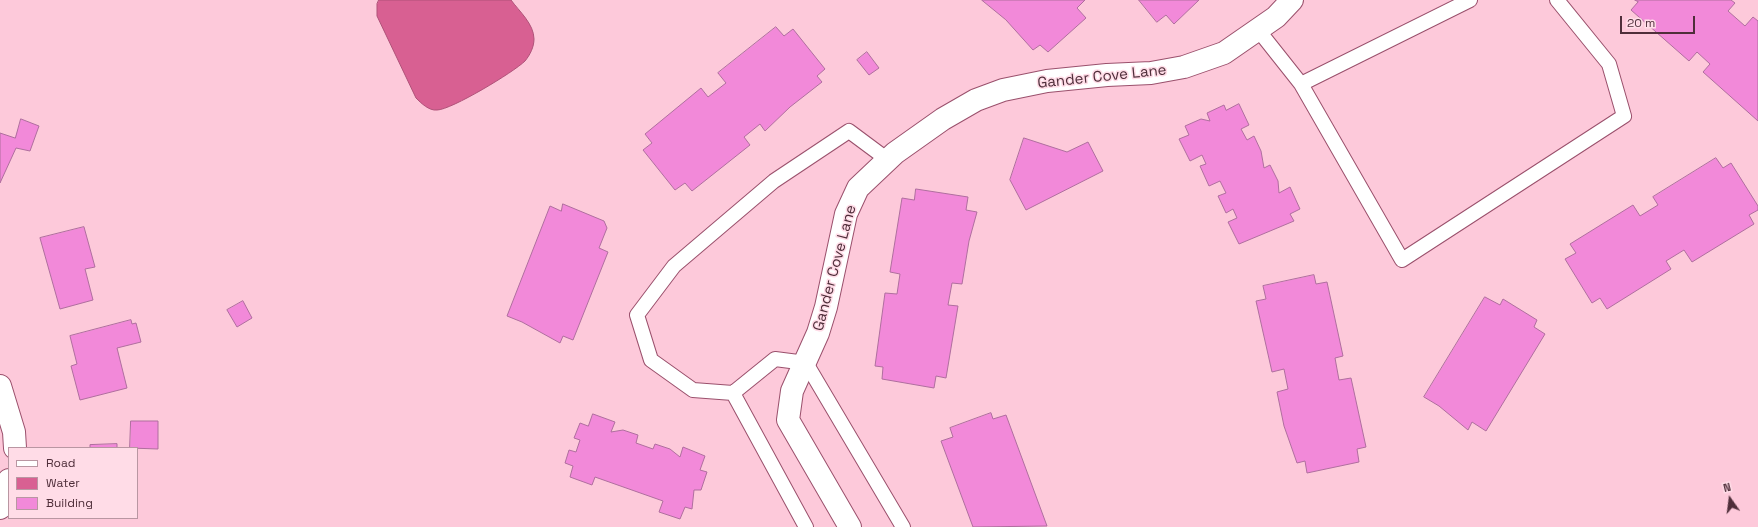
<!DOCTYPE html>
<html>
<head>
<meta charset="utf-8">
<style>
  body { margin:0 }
  #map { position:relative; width:1758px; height:527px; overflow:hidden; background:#fdc9da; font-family:"Space Grotesk",sans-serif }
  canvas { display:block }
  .legend { position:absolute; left:8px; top:447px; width:130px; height:72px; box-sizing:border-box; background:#ffdce7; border:1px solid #b996a2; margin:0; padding:5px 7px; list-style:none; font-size:12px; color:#4f2e3a }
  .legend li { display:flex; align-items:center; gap:8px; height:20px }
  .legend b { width:20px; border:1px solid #b996a2 }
  .north { position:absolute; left:1710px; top:479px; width:40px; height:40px; -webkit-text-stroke:3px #ffdce7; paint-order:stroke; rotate:346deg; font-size:11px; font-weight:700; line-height:16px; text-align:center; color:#4f2e3a }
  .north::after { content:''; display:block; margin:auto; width:14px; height:18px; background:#4f2e3a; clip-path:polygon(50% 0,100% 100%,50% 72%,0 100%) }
  .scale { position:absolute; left:1620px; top:16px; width:75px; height:18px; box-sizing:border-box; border:2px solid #4f2e3a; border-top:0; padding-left:5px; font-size:12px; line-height:14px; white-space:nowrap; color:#4f2e3a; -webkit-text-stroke:3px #ffdce7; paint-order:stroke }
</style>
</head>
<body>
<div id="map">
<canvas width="1758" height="527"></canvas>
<ul class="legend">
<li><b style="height:5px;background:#fff"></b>Road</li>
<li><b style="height:11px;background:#d86092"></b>Water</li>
<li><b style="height:11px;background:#f289d9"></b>Building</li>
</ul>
<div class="north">N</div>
<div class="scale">20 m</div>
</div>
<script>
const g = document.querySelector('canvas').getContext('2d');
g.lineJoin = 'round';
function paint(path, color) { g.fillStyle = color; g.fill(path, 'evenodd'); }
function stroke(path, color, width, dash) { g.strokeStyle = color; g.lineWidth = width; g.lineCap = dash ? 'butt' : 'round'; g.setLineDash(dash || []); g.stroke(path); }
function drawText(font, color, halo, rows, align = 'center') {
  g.font = font + ' "Space Grotesk",sans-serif'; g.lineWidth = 3; g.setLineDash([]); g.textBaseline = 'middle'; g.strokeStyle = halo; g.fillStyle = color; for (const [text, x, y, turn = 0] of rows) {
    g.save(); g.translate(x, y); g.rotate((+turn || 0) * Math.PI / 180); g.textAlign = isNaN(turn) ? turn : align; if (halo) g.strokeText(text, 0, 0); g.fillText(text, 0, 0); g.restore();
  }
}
const water = new Path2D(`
  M379,0H511C519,11 534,24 534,39C534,47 530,55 525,61C514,72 451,110 437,110C429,111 421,103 416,98L377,16V4Z`);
paint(water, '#d86092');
stroke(water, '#af5178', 1);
const building = new Path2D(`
  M982,0H1085L1077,8L1086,18L1048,52L1040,45L1033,50L1006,20Z
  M1139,0H1199L1174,24L1166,15L1157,22Z
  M1635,0H1731L1735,3L1728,11L1745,26L1753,17L1758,21V121L1703,72L1710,64L1697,52L1689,61L1631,10L1638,2Z
  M776,27L784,36L793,29L825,69L817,76L822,82L790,107L765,131L760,124L744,137L750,145L692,191L685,183L675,190L643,150L652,143L645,134L701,88L708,97L726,83L718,73Z
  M867,52L879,68L869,75L857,60Z
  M1239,104L1249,125L1241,129L1247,140L1254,136L1261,151L1264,168L1270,165L1278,181L1279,193L1290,187L1300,209L1290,214L1294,221L1239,244L1228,222L1237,218L1233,209L1226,213L1218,196L1226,193L1220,181L1209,186L1200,166L1206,164L1202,155L1190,161L1179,139L1189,135L1185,126L1201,119L1210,121L1207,113L1224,105L1226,110Z
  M21,119L39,126L30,151L16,148L0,183V133L15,138Z
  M1024,138L1067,152L1088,142L1103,171L1026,210L1010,180Z
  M1716,158L1723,168L1731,163L1758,206V210L1749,215L1754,224L1692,262L1684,250L1666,261L1671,269L1607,309L1600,298L1592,303L1565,259L1576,253L1570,244L1633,205L1640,216L1658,205L1653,197Z
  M916,189L968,197L966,210L977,212L969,241L962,284L952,283L948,305L958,306L946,378L936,376L934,388L882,379L883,367L875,366L885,293L897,294L900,274L890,272L902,198L914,200Z
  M563,204L604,221L607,228L599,248L608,252L573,340L563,336L560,343L522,322L507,316L550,206L561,211Z
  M84,227L95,267L85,269L93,300L60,309L40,238Z
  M1314,275L1316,284L1327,282L1343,356L1335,358L1339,380L1351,378L1366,447L1357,449L1359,462L1307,473L1305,461L1297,463L1284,426L1277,392L1288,389L1284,369L1272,372L1256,301L1266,299L1263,286Z
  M1485,297L1500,305L1503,299L1537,320L1534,327L1545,334L1486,431L1472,422L1468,430L1439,406L1424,397Z
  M243,301L252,318L237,327L227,310Z
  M131,320L132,324L136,323L141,342L117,348L127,388L80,400L71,366L77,364L70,336Z
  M991,413L993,419L1006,415L1047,526L973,527L941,441L953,437L950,428Z
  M593,414L615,422L611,432L623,430L638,435L636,443L653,449L655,444L670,449L680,457L683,447L705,456L700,470L707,472L701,490H694L692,509L685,507L680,519L659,512L663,501L595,477L592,485L570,477L573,466L565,463L569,450L576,452L580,440L574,438L580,423L588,426Z
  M131,421H158V449L130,448Z
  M117,444V448H90V445Z`);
paint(building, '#f289d9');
stroke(building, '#af6e9e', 1);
const service = new Path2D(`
  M1259,31L1301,84L1402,260L1624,116L1609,64L1557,0
  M1301,84L1470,0
  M888,160L849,131L774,181L674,266L637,315L651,360L693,390L733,393L775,359L806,363L903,527
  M733,393L806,527`);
const minor = new Path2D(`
  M0,386L14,432L15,448
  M0,508L7,490L9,480
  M850,527L788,420L792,391L818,333L826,307L846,214L858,188L895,153L943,119L976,100L1003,90L1047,81L1107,75L1151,73L1184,67L1224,53L1276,17L1292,0`);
stroke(service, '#9a506c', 16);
stroke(minor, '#9a506c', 24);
stroke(service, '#fff', 14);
stroke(minor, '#fff', 22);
drawText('15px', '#4f2e3a', '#ffdce7', [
  ["Gander Cove Lane",1102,77,-6],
  ["Gander Cove Lane",835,268,-75]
]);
</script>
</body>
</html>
